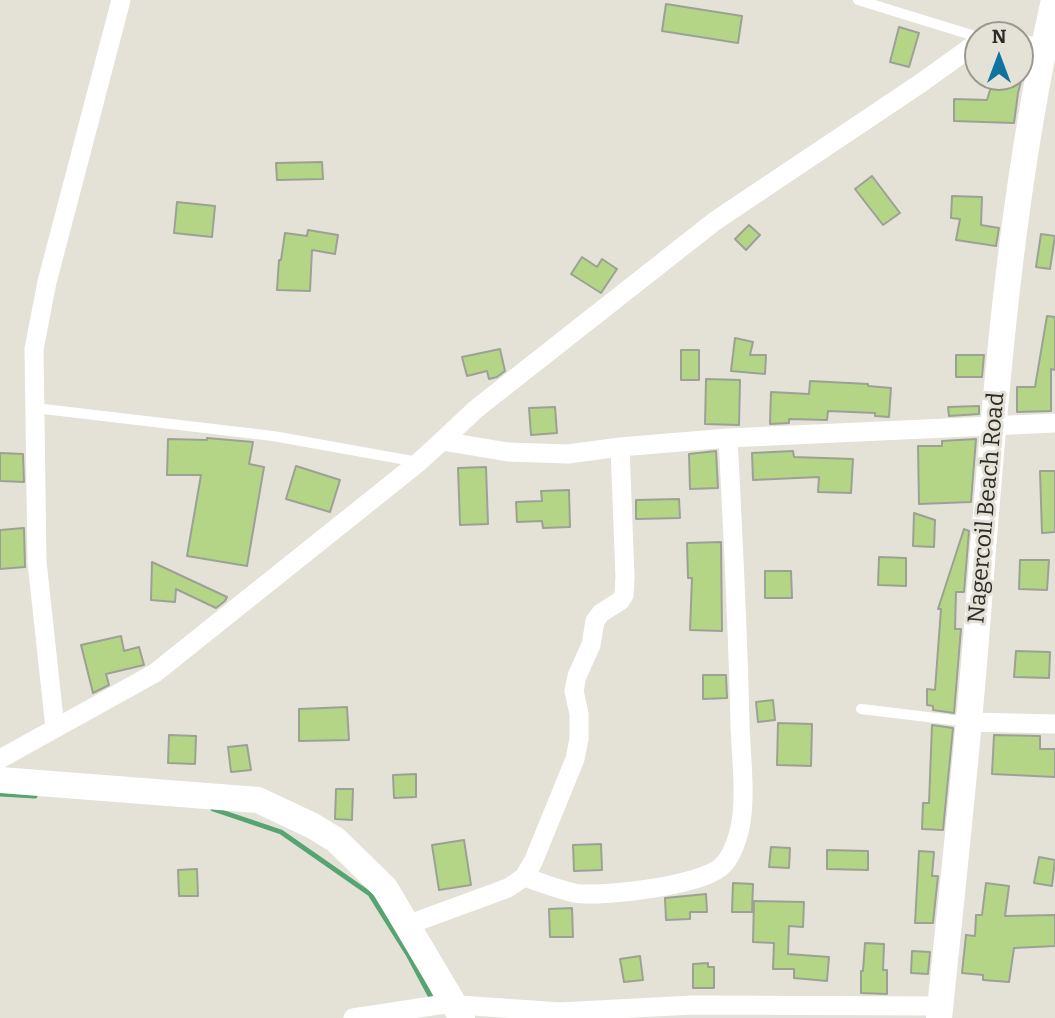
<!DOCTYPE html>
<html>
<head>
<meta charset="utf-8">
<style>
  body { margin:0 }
  #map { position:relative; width:1055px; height:1018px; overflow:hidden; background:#e4e2d6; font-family:Bitter,serif }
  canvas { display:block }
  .north { position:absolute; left:964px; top:21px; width:70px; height:70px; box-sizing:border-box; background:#e4e2d6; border:2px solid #9a9990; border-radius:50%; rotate:0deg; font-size:19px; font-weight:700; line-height:28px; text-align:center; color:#2c2b27 }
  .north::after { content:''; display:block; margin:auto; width:24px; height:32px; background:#0f739f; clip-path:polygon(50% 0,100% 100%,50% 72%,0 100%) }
</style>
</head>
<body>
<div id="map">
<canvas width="1055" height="1018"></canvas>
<div class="north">N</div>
</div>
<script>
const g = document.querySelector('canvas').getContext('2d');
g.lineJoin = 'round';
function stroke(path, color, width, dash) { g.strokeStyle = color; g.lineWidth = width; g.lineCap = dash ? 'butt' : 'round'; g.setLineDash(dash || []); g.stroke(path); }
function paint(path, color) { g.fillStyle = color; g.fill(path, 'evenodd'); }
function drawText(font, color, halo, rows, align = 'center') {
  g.font = font + ' Bitter,serif'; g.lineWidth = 6; g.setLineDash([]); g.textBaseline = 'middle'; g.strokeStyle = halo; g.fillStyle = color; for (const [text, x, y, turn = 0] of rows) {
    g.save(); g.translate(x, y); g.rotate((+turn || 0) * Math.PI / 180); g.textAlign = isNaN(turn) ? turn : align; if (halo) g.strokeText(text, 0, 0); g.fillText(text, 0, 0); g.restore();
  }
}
stroke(new Path2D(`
  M0,794L35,796
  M213,809L281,832L370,894L409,956L433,1001`), '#56a471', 5);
const building = new Path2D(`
  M666,4L742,16L738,43L662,31Z
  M899,27L919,33L909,67L890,62Z
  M994,77H1022L1018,93L1014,123L954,121V99L987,100Z
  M322,162L323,179L277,180L276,163Z
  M872,176L900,213L883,225L855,189Z
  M952,196L982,197L981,225L999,228L996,246L956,240L960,219L951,218Z
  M177,202L215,206L212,237L174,233Z
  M749,225L760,235L746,250L735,239Z
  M308,230L338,235L335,254L312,250L310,291L277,290L279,260H281L285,233L307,236Z
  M1041,234L1055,236L1050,269L1036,267Z
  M582,257L597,267L602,259L617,269L601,293L571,274Z
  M1047,316L1055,317V370L1051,369V411L1017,412V387H1035Z
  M735,338L753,342L750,355H766L765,374L731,371Z
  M500,349L505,371L497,377L489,379L487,371L467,376L462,357Z
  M681,350H699V380H681Z
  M956,355H984L982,377H956Z
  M706,379L740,380L739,425L705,424Z
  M810,381L868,384V386L891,388L889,417L875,416V413L828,411L827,420L789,419V423L770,424L771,392L809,394Z
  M979,406V414L949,416L948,407Z
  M555,407L557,433L531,435L529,408Z
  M207,438L253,442L249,464L264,467L247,566L187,556L201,475H167L168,439L207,440Z
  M976,439L971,502L919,504L918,446H942V441Z
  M716,451L718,488L690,489L689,454Z
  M793,451L794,457L853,459L851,493L818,492L819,477L753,480L752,453Z
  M0,453L23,454L24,482L0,481Z
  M296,466L340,480L330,512L286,499Z
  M486,467L488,524L460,525L458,468Z
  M1040,471H1055V532L1042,533Z
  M569,490L570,527L543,528L542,521L517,522L516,502L542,501L541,491Z
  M679,499L680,518L636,519V500Z
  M914,513L935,520L934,547L913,546Z
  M24,528L25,567L0,569V530Z
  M964,529L969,531L964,592H956L955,629H961L954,713L933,710V706L927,705V689L935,690L941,609H938Z
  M721,542L722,631L690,630L692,578H688L687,543Z
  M879,557L906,558V586L878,585Z
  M1020,560H1049L1047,590L1019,589Z
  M152,562L227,597L225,601L216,608L176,589L175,602L151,600Z
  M765,571H791L792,598H765Z
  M121,636L124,651L139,647L144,665L106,674L109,685L93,693L81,645Z
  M1016,651L1050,652L1049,678L1014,677Z
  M703,675H726L727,698L703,699Z
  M773,700L775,720L758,722L756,702Z
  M347,707L349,740L299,741V709Z
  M778,723L812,724L811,766L777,765Z
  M932,725L953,728L943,830L922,829L923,803H929Z
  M169,735L196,736L195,764L168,763Z
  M994,735L1040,736V749H1055V777L992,774Z
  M247,745L251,770L231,772L228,747Z
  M416,774V797L394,798L393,775Z
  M336,789H353L352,820L335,819Z
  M464,840L471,885L439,890L432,845Z
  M601,844L602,870L574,871L573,845Z
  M771,847L790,848L789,868L769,867Z
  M827,850L868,851V870L827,869Z
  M919,851L934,852L932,876H938L933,923H915Z
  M1039,857L1055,860L1052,886L1034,883Z
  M197,869L198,896H179L178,870Z
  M733,883L753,884L752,912H732Z
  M986,883L1009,886L1005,916L1055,915V946L1014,948L1009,982L983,980V975L962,973L966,935L975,936L976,915H982Z
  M706,894L707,912H690V919L666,920L665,898Z
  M754,901L804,902L803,927L789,926L788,954L829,957L827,981L794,978V969H773L774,943L753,942Z
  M572,908L573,937H550L549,909Z
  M865,943L884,944L883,970H887V994L861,993V971H863Z
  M912,951L930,952L928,974L911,973Z
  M640,956L643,980L624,982L620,959Z
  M708,963V967H714V988H693V964Z`);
paint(building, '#b5d586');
stroke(building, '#9ca196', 2);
stroke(new Path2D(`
  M858,0L978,37
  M35,408L273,436L418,462
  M861,709L969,722`), '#fff', 10);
stroke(new Path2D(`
  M1020,44L1043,48
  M442,441L476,409L715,221L921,83L978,42
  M970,722L1055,724
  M55,728L37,562L34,349L47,282L121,0
  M0,759L155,673L419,462L442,441L508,452L568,454L620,447L728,438L1055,423
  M524,877C540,882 557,889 574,893C601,898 706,885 723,865C731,857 736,843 739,832C747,801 741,757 740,725C738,629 733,534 728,438
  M407,925L508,888L524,877L533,862L575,759L579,739V714L574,691L577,676L591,645L595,621L601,613L620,601L624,595L625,577L620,447
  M353,1018L445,1004L560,1012L692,1005L940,1006`), '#fff', 19);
stroke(new Path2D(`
  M0,780L258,800L313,826L336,840L385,888L462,1018
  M939,1018C952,892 966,766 976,639C993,425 1007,210 1054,0`), '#fff', 26);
drawText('23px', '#2c2b27', '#e4e2d6', [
  ["Nagercoil Beach Road",987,508,-85]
]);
</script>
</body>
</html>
